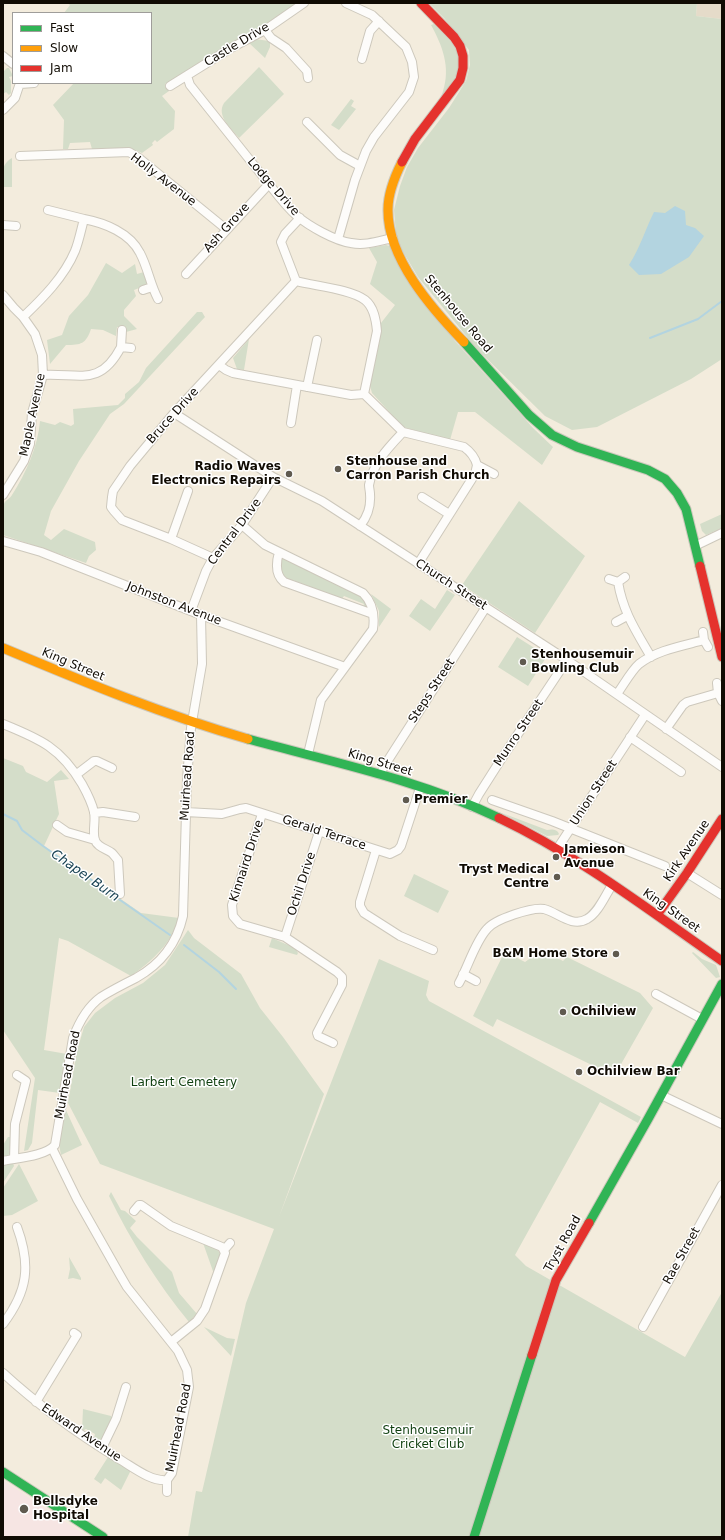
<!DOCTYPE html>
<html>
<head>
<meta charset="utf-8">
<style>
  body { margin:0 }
  #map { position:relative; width:725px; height:1540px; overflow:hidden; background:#f3ecdd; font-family:"DejaVu Sans",sans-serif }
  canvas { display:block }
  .frame { position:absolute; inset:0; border:4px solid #100b03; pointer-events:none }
  .legend { position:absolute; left:12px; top:12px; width:140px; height:72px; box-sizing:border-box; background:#fff; border:1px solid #9f9d9a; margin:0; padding:5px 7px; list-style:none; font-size:12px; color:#100b03 }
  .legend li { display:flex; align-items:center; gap:8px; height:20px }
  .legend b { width:20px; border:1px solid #9f9d9a }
</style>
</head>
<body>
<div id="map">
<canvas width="725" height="1540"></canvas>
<div class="frame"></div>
<ul class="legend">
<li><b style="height:5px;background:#30b455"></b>Fast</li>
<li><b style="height:5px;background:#ff9f0a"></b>Slow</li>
<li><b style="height:5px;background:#e5322d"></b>Jam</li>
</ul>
</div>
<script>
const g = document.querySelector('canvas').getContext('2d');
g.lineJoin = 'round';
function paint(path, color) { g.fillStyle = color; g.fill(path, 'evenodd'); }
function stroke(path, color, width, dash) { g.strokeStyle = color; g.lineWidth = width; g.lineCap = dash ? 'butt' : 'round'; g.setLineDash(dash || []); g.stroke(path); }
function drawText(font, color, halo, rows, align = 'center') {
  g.font = font + ' "DejaVu Sans",sans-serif'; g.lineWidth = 3; g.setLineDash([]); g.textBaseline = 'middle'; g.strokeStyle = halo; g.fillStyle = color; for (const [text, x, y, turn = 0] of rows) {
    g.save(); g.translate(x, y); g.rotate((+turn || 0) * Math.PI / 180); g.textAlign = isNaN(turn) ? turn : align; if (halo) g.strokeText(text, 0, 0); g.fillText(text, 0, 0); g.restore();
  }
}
paint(new Path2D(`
  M697,3H722V19L696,16Z`), '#e5dbc9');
paint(new Path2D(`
  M3,1480L88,1537H3Z`), '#f6e5e3');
paint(new Path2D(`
  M67,3H297L262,28L242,37L165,84L169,91L162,96L175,111L174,129L157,142L155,140L152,143L153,145L142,153L135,150L92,149L90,142L70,143L68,149H63L64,120L53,105L74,83H151V13H64L70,5Z
  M429,3H697L696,16L722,19V359L691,379L597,427L572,430L545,416L477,349L418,277L402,250L396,234L394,210L400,186L407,167L418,148L449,108L466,81L470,65L469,50L444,18Z
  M434,24C442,32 451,40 456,50C469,76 433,111 418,131C425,120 440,102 443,91C451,67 442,45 431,25Z
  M255,39L269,41L270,42V47L265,58L248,42Z
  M259,67L284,94L239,138C231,128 216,116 224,103Z
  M7,68H9L13,76L9,77L11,81V93L9,95L6,92L3,94V72Z
  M351,99L354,101L351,106L356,109L339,130L331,125Z
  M12,158V187H3C3,174 0,165 12,158Z
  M386,245L393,247L455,341L533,428L553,447L542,465L475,412H458L450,440L403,427L372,393L370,386L381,323L395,305L370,284L377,262L369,248Z
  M106,263L122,273L135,264L137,274L144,272L147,285L134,290L136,296L124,310V316L137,329L126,332L124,327H117L116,336L103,330L91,329C86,344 81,345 66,345L50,364L47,340L62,335L69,316L88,295Z
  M197,312H202L205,317L124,404L110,414L79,461L51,511L44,535L51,540L64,529L95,542L96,550L89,556L86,563L3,535C3,526 1,513 4,504C5,500 10,499 12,495C26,473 38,446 40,421L55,425L60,422L71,426L74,424L73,409L118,405L125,398V394L139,382L146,368Z
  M249,339L244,370L237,369L233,358Z
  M519,501L585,556L535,633L462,585Z
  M722,514V528L706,535L702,531L700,524Z
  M281,558H283L363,597L369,609L362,608L364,604L344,596L341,600L338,597L292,580L289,581L282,577L280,560Z
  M447,590L455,595L430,631L409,616L421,599L435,609Z
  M371,594L391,609L379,627V611Z
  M517,637L547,656L528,686L498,667Z
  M3,758L23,766L26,772L47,782L61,770L69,779L54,781L59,814L44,846L141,913L179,918C172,943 152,961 131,976L68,941L59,938L44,1050L67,1054L60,1093L38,1090L32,1143L28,1150L24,1151L35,1078L3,1030Z
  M502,813L547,830C552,829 557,829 559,834L558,835L547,836Z
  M414,874L449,891L438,913L404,896Z
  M188,930L194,938L241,974L260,1008L283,1037L324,1094L279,1217L379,959L429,981L426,995L429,1001L641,1117L638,1123L600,1102L515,1255L526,1266L685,1357L722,1292V1537H188L196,1491L202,1492L246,1303L274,1229L100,1164L68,1103L77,1051L84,1027L95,1013L115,998L143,983L165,965Z
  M272,938L295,948L298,953L297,955L269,947Z
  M542,950L563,961L567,957L640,993L653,1008L616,1073L598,1068L497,1019L493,1027L473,1016L504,953L506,955L507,953L525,962Z
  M693,952L702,959L716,965L720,977L716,978L692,953Z
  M65,1108L82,1145L61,1155C57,1139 62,1124 65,1108Z
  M8,1137H10V1154L6,1157L3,1158V1145Z
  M13,1163L14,1166L3,1183V1165Z
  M19,1164L38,1201L12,1215L3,1216V1188Z
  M111,1192L121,1210L125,1211L136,1221L130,1228L137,1237L172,1272L179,1293L197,1314L189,1322C157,1283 131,1241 109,1196Z
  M203,1243C211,1246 219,1247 221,1257L214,1274Z
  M69,1257L81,1278V1280L73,1278L68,1279L70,1269Z
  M204,1327L227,1338L235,1339L231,1356Z
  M83,1409L111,1416L113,1420L102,1440H95L94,1438L95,1434L86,1429L82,1431Z
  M108,1457L131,1470L121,1490L105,1478L101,1484L94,1479Z`), '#d4ddc9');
paint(new Path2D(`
  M675,206L685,211L686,225L695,228L704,236L689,257L661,274L639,275L629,265C640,248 645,230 654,212L665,213Z`), '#b3d4e0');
stroke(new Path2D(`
  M650,338L698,319L722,301
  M3,814L17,821L22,830L43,846L170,935
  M184,945L219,972L236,989`), '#b3d4e0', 2);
const street = new Path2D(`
  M265,30L271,38L286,48L307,71L308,78
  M3,56L13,64
  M362,59L370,31L379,21
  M187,76L190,85C214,115 237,144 261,174C272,187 283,204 297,216C309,226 335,241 351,243C365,246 379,241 393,238
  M20,84L34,83
  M170,86L231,48L265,30L304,3
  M3,110L15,98L20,83
  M307,122L340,155L360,166
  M20,156L129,152L139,158L226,229
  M48,210L84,219
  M300,218L285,234L281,242L296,281C314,286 351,289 365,300C374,307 376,320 377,331L364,394L403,432L464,447C471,452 475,457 477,465L494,474
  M3,225L16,226
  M338,239L355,180L366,151L374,137L409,92L414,77L412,62L406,47L372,15L346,3
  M186,274L269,184
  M143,290L152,287
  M3,295L14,308L23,317L35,334L42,355L43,375L32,413L30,444L24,461L3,495
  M23,317C43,298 64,277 75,251C79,241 81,230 84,219C105,223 130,233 140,253C148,268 150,284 158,299
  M121,347L122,330
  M219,365L226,370L233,373L351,395L364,394
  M43,375C80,373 100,387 121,347L131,348
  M307,387L317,340
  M174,413L273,477L322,501L567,660L722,767
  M291,423L297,385
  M422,497L449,514
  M242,525L265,545L363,593C373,603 375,615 373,629L321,700L308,754
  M360,526C368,516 371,507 370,494C370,491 369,488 369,485C373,463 388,448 403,432
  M171,539L188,491
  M3,541L41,552L201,615L345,667
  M695,546L722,533
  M279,552C276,563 275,575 284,582L373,614
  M213,558L171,539L122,520L114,511L111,507L112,497L113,491L130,466L174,413L296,281
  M418,564L475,474L477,465
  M609,579L618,582C623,612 636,631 651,657
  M618,582L625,577
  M191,611L206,571L213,558L242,525L273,477
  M616,622L627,616
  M703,632L704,640
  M717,683L718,693
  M617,694C623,686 631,671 639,664C657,650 682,646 704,640L708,647
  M3,724C40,739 61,748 82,784C87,793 92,803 94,812C96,821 92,832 95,840C97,847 107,849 112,853C114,855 116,858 118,860L120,894
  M666,729L683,705L687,702L718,693L722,701
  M630,737L681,772
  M77,774L94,761H97L112,768
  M381,775L383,768L486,607
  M492,800L552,821L665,866
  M472,807L479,794L500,761L567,660
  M186,812L222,814L240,809L246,808L390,854L398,850L401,846L420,788
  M94,813L103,812L135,817
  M262,814L232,905L233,916L240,924L285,937L337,972L342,977V985L317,1033L318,1036L333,1043
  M57,825L67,832L95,840
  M557,849L645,715
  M376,850L360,902V906L364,913L400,936L433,950
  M687,873L722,895
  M285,937L319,832
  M463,974L476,981
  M459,983C468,967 475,942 487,929C495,919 532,907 544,909C557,912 572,928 587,919C598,913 605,896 612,885
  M656,994L702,1019
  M661,1095L722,1124
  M52,1148L77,1199L120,1275L127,1287L178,1351L187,1370L189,1387L172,1473L167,1480V1492
  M14,1159L15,1124L26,1081L17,1075
  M3,1161C17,1158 46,1156 55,1145L73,1038C79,1022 87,1007 101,997C112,990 124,984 136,978C161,964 177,943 183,916L187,779L191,728L202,664L201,615
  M134,1211L139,1205H141L171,1226L222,1247L225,1253L205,1309L197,1321L171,1342
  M224,1250L230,1243
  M3,1324C28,1291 31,1265 17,1227
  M643,1327L722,1185
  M3,1373C39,1406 78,1434 119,1459C133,1467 151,1482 167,1480
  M36,1402L77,1335L74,1333
  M102,1448L116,1419L126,1387`);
const fast = new Path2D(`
  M464,342L529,415L552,435L577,447L648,470L665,479L677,493L686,509L700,566
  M248,739C332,762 420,780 499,818
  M589,1223L648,1119L722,984
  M3,1472L103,1537
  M474,1537L532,1355`);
const slow = new Path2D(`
  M402,162C395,176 388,192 388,209C387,258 432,309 464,342
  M3,648C84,682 164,715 248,739`);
const jam = new Path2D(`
  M402,162L415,139L460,80L463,68V56L460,46L454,37L421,3
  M700,566L722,657
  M499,818C579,856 650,911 722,961
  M657,915L687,873L722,819
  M532,1355L556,1280L589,1223`);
stroke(street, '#cdc8bc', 10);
stroke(fast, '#cdc8bc', 11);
stroke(slow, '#cdc8bc', 11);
stroke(jam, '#cdc8bc', 11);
stroke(street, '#fdfcfa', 8);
stroke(fast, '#30b455', 9);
stroke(slow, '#ff9f0a', 9);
stroke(jam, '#e5322d', 9);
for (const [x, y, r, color] of [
  [338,469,4,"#5f5a4f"],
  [289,474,4,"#5f5a4f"],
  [523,662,4,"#5f5a4f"],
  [406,800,4,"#5f5a4f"],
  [556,857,4,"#5f5a4f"],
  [557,877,4,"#5f5a4f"],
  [616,954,4,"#5f5a4f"],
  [563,1012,4,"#5f5a4f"],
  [579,1072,4,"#5f5a4f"],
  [24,1509,5,"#5f5a4f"]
]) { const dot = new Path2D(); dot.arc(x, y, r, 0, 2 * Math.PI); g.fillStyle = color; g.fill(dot); stroke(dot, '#fff', 1.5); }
drawText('12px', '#100b03', '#fff', [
  ["Castle Drive",237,45,-31],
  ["Holly Avenue",163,180,37],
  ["Lodge Drive",273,187,49],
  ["Ash Grove",227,228,-48],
  ["Stenhouse Road",458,314,50],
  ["Maple Avenue",33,415,-78],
  ["Bruce Drive",173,416,-48],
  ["Central Drive",235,532,-53],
  ["Church Street",451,585,33],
  ["Johnston Avenue",174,604,21],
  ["King Street",73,665,23],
  ["Steps Street",432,691,-57],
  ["Munro Street",519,733,-56],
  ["King Street",380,763,17],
  ["Muirhead Road",188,776,-86],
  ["Union Street",594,793,-57],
  ["Gerald Terrace",324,833,18],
  ["Kirk Avenue",687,851,-56],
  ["Kinnaird Drive",247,861,-72],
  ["Ochil Drive",302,884,-72],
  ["King Street",671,911,35],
  ["Muirhead Road",68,1075,-79],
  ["Tryst Road",563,1244,-61],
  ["Rae Street",682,1256,-61],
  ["Muirhead Road",179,1428,-79],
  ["Edward Avenue",81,1433,34]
]);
drawText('bold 12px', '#100b03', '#fff', [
  ["Stenhouse and",346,462],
  ["Carron Parish Church",346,476],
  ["Radio Waves",281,467,"right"],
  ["Electronics Repairs",281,481,"right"],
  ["Stenhousemuir",531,655],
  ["Bowling Club",531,669],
  ["Premier",414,800],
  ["Jamieson",564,850],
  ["Avenue",564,864],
  ["Tryst Medical",549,870,"right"],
  ["Centre",549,884,"right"],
  ["B&M Home Store",608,954,"right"],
  ["Ochilview",571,1012],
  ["Ochilview Bar",587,1072],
  ["Bellsdyke",33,1502],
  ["Hospital",33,1516]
], 'left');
drawText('12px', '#0e3e0e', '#fff', [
  ["Larbert Cemetery",184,1083],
  ["Stenhousemuir",428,1431],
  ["Cricket Club",428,1445]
]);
drawText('italic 13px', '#194354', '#fff', [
  ["Chapel Burn",85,876,35]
]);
</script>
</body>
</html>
